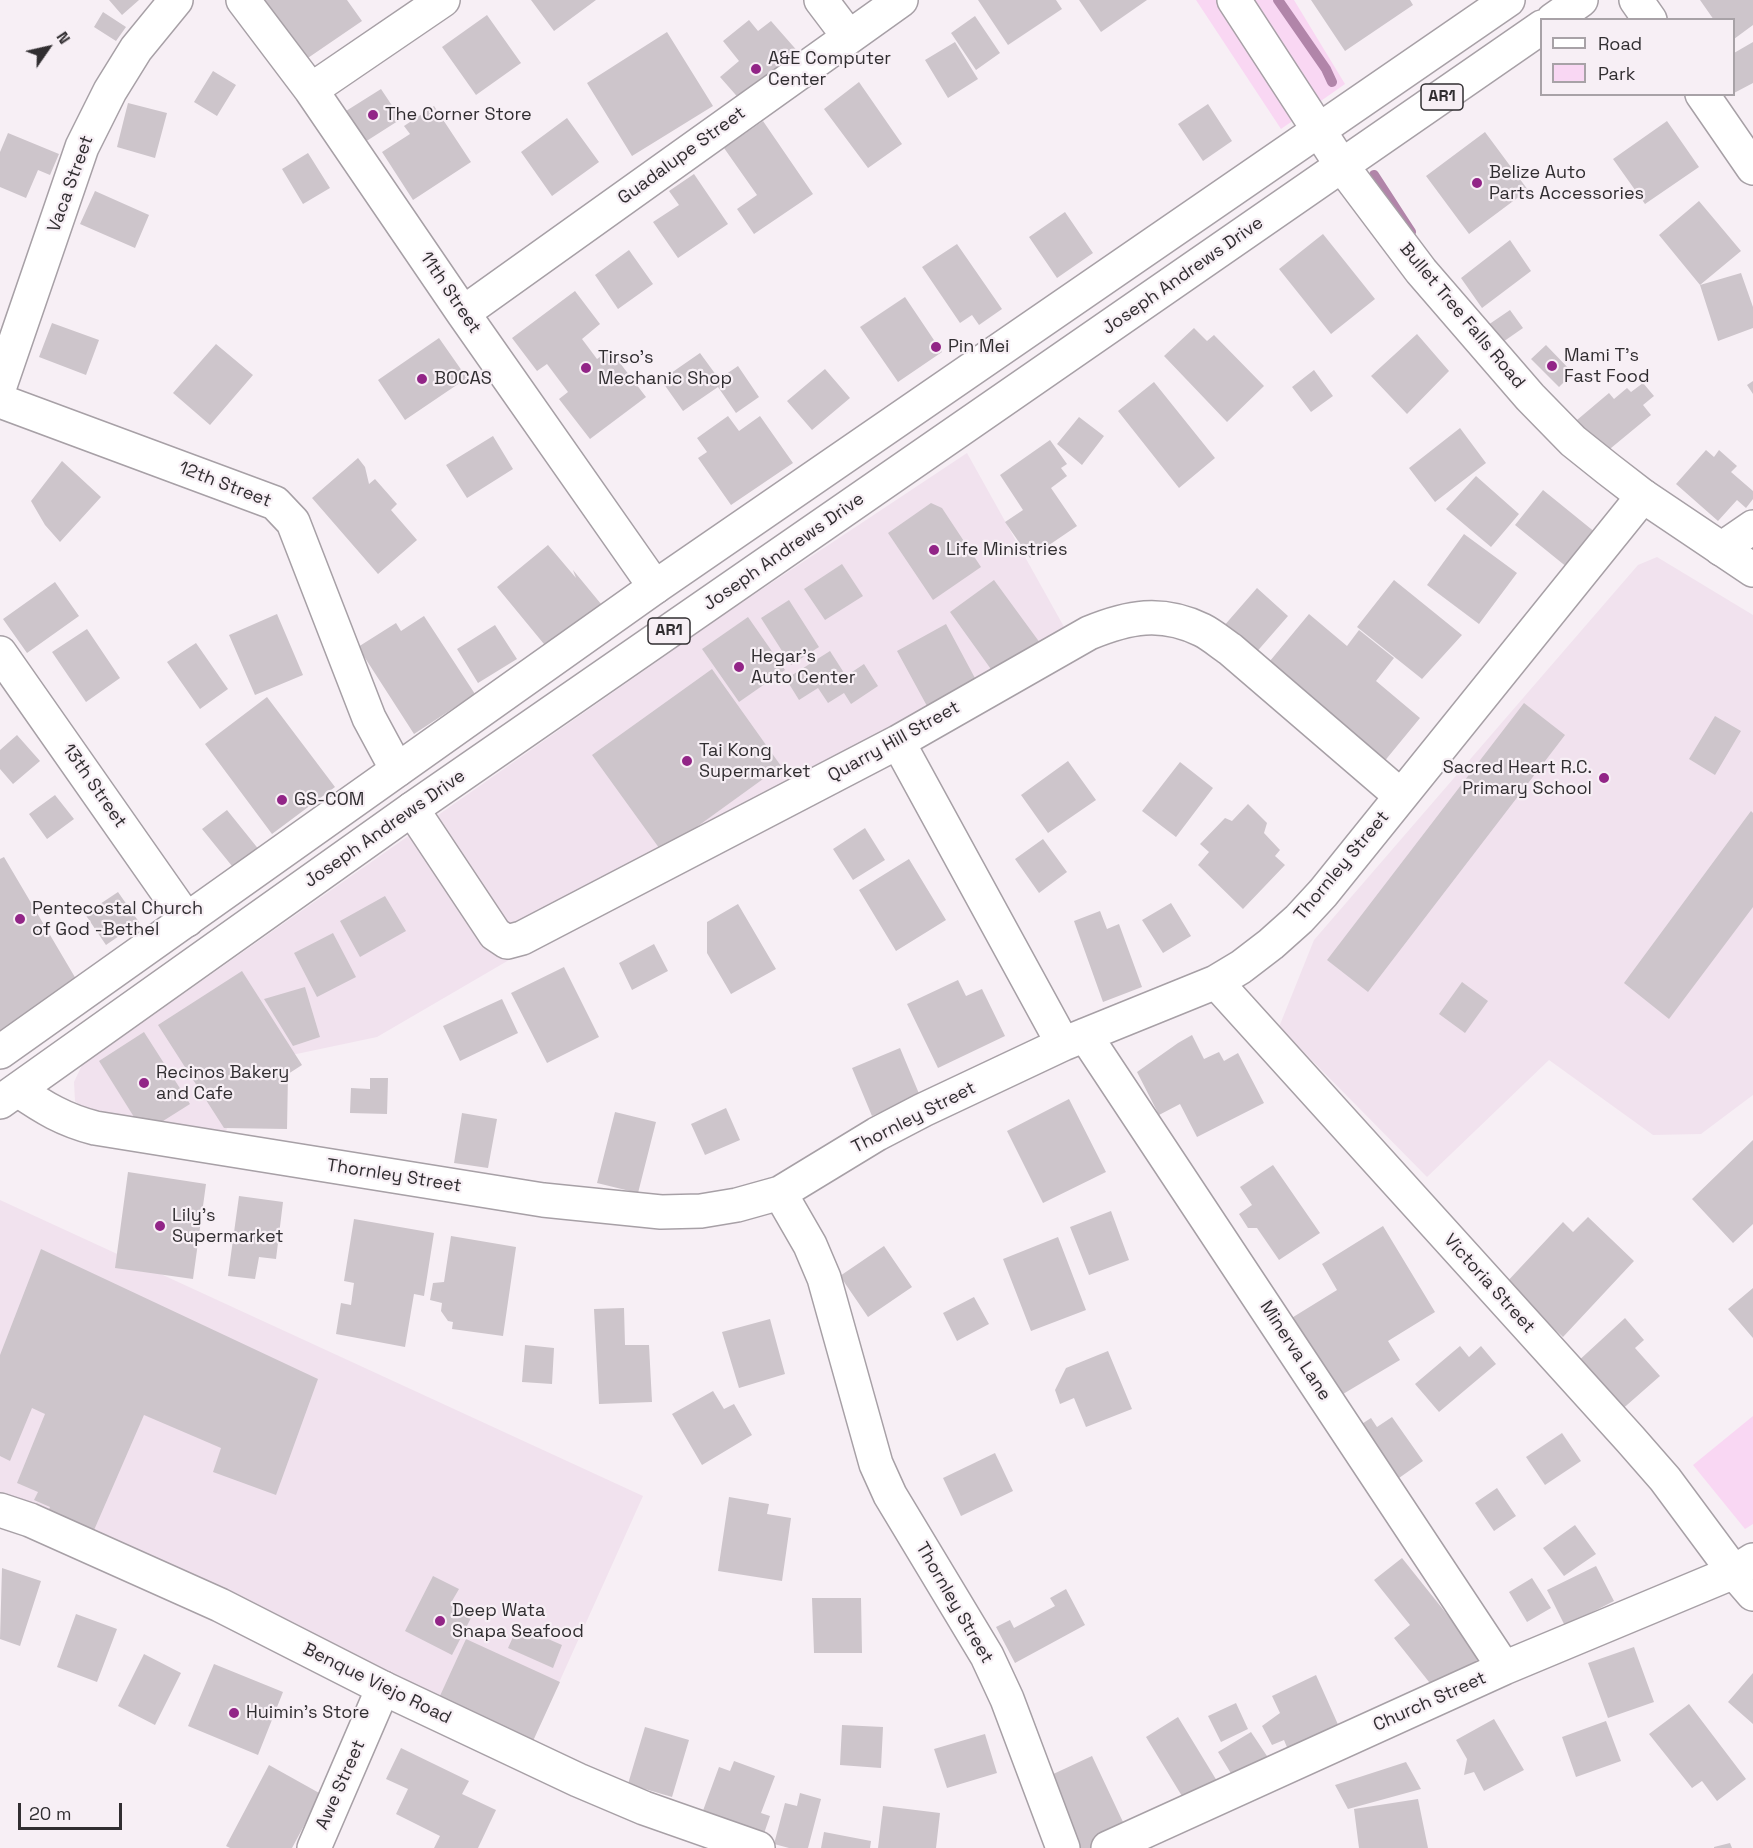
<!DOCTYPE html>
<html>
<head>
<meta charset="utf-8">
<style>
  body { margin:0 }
  #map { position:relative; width:1753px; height:1848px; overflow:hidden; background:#f7eff5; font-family:"Space Grotesk",sans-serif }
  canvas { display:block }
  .legend { position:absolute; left:1540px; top:18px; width:195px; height:78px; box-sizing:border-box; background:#f7eff5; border:2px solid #a8a2a7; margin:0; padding:8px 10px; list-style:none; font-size:18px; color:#312e31 }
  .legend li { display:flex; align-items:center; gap:12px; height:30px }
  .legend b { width:30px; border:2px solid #a8a2a7 }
  .north { position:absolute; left:18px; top:18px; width:60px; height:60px; -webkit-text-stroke:4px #f7eff5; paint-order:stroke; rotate:56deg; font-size:16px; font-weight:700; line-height:24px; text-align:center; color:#312e31 }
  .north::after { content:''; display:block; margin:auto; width:21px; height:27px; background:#312e31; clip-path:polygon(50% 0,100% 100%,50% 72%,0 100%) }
  .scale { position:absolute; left:18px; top:1803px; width:104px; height:27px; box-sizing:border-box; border:3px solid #312e31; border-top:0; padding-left:8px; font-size:18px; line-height:21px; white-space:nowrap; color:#312e31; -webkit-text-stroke:4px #f7eff5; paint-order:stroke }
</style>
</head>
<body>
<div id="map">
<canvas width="1753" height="1848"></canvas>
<ul class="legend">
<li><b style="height:8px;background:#fff"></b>Road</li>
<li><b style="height:16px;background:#f9d7f3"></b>Park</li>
</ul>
<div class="north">N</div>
<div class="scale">20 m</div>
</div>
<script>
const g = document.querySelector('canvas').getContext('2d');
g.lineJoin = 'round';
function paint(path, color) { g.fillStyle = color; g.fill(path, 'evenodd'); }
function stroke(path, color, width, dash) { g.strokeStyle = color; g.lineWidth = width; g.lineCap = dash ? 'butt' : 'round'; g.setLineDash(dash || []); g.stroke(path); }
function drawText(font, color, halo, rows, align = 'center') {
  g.font = font + ' "Space Grotesk",sans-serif'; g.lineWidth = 4.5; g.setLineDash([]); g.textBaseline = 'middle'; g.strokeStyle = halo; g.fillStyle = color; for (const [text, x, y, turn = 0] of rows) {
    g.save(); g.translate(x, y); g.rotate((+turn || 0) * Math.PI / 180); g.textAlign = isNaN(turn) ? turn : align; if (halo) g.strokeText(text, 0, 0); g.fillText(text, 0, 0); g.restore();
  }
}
paint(new Path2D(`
  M967,453L1068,634L377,1037L235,1067L226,1135L95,1119L75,1101L74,1082L82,1065L726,613Z
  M1657,557L1753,615V1095L1701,1134L1653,1135L1549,1060L1427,1177L1279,1027L1314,940L1638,565Z
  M0,1200L643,1496L526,1756L0,1494Z`), '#f1e2ee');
paint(new Path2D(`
  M1196,0H1294L1345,84L1281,129Z
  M1753,1416V1524L1745,1529L1693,1465Z`), '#f9d7f3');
stroke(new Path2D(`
  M1278,0L1326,69L1332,82
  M1374,175L1411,232`), '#b185a9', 10);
paint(new Path2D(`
  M109,0H139L122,15Z
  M259,0H347L362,21L302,62Z
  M531,0H596L554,31Z
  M978,0H1056L1062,9L1008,45Z
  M1079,0H1147L1101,32Z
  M1311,0H1410L1413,5L1345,51Z
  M1700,0H1753V25L1734,39V20H1714Z
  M103,12L126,27L116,41L94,27Z
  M487,15L521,63L476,95L442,47Z
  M975,16L1000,53L976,70L951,33Z
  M749,20L758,31L771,21L800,54L742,102L720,77L739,61L723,41Z
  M667,32L713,106L632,156L587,83Z
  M955,42L978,79L948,98L925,60Z
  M1753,42V83L1734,93V53Z
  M213,71L236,85L217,116L194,102Z
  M859,82L902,144L868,168L824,109Z
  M381,89L401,119L365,142L346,111Z
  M128,103L167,113L155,158L117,147Z
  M1208,104L1232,141L1203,161L1178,124Z
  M434,106L471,162L413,200L382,152L410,134L404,126Z
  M567,118L599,162L552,196L521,152Z
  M763,121L813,194L754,234L737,209L757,195L724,148Z
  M1667,121L1699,167L1645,204L1613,159Z
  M1485,132L1528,190L1469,234L1426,176Z
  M8,133L59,154L50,175L38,170L26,198L0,187V152Z
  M308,153L330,188L303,204L282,169Z
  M694,174L728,224L678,258L653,222L679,205L669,191Z
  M95,191L149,215L135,248L80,224Z
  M1699,201L1741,251L1700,285L1741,273L1753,307V328L1718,341L1700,285L1659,235Z
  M1065,212L1093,253L1057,278L1029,237Z
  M1323,234L1375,299L1331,334L1279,269Z
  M1510,240L1531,271L1482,308L1461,278Z
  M957,244L1002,309L979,325L972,315L960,323L922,267Z
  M629,250L653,284L618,309L595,275Z
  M575,291L600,324L582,339L597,359L610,350L646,397L590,439L559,399L568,392L547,364L537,371L512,338Z
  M905,297L942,352L898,382L860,327Z
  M1510,310L1523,328L1500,344L1488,325Z
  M52,323L99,340L86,375L39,357Z
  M1194,328L1207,341L1214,335L1264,386L1227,422L1164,356Z
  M1417,334L1449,371L1407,414L1371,376Z
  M439,338L467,378L405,420L378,380Z
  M216,344L253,375L210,425L173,393Z
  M1546,345L1573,373L1559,387L1531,359Z
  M700,353L719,379L738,366L759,397L736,413L718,387L683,411L661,380Z
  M825,369L850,398L812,430L787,401Z
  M1314,370L1333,396L1311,412L1292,387Z
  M1753,381V394L1747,385Z
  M1154,382L1215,458L1179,488L1118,411Z
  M1643,383L1654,396L1643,405L1651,415L1605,453L1577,420L1609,393L1614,399L1627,388L1631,392Z
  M728,416L739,431L760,416L793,463L731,505L698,458L707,452L697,438Z
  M1079,417L1104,436L1082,465L1057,444Z
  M1460,428L1486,463L1435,502L1409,468Z
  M493,436L513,469L467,498L446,465Z
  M1050,440L1067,464L1061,468L1067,476L1051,488L1077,526L1030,558L1005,522L1023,510L1000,475Z
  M1706,450L1714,457L1719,450L1737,466L1731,472L1753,491V499L1746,508L1737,500L1718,521L1676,484Z
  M358,458L365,467L369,484L375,479L397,504L391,510L417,540L378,574L312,498Z
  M62,461L101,497L60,542L45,525L31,501Z
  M1476,476L1519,514L1491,547L1446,509Z
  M1543,490L1596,533L1568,568L1515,525Z
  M931,503L942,508L981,567L933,600L888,533Z
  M1464,534L1517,573L1479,624L1427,585Z
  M548,545L576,578L573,570L606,610L553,655L497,587Z
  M842,564L863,596L825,620L804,589Z
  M994,580L1043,647L998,679L950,612Z
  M1394,580L1462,635L1422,679L1357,627Z
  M55,582L79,616L27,653L3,619Z
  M1257,588L1288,616L1254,655L1223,627Z
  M789,600L819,647L791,665L761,618Z
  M277,614L303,675L255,695L229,635Z
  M1309,614L1347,646L1359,630L1394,658L1376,681L1420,718L1383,763L1265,667Z
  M424,616L475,694L414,734L358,647L396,623L401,631Z
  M748,617L785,670L739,702L702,649Z
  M946,624L976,680L927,706L897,651Z
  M495,625L517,659L478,683L457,649Z
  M87,629L120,678L86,702L52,652Z
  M196,643L228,689L200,709L167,662Z
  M830,651L846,676L864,664L878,686L851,704L844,693L828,703L818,688L799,700L786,679Z
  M712,669L781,766L662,852L592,755Z
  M267,697L335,787L272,834L205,744Z
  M1524,703L1565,735L1368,992L1327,960Z
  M1715,716L1741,731L1715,775L1689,759Z
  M17,735L40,761L13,784L0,769V750Z
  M1068,761L1096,800L1048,833L1021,795Z
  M1180,762L1213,788L1176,837L1142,811Z
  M55,795L74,819L47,839L29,814Z
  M1248,804L1267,823L1264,833L1280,850L1275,856L1285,865L1243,909L1198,865L1209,852L1200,844L1225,818L1232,821Z
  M227,810L260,851L236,871L202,829Z
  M1751,811L1753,813V907L1669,1019L1624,983Z
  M865,828L885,860L853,880L833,849Z
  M1043,839L1067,872L1039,893L1015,859Z
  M4,857L76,979L0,1032V859Z
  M909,859L946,920L896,951L859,890Z
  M118,892L139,922L106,945L85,914Z
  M385,896L406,931L360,957L340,921Z
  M1171,903L1191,936L1163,953L1142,920Z
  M738,904L776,969L731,994L707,953V922Z
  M1100,911L1107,929L1119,924L1142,987L1103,1002L1074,921Z
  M333,933L356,977L317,997L294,953Z
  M654,944L668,971L632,990L619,963Z
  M564,967L599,1037L547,1063L511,993Z
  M242,971L302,1065L288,1074L287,1129L224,1128L158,1025Z
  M958,980L966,996L982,989L1005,1036L938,1068L907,1004Z
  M1462,982L1488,1001L1465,1033L1439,1014Z
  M305,987L320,1037L293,1046L264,999Z
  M502,999L518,1033L460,1061L443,1026Z
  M144,1032L190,1104L144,1133L99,1061Z
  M1192,1035L1204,1059L1219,1052L1224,1061L1238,1053L1264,1103L1197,1137L1180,1104L1159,1115L1137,1072L1178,1043Z
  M900,1048L920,1096L872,1116L852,1068Z
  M370,1078H388L387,1114L350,1113L351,1088L370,1089Z
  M1069,1099L1106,1172L1043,1203L1007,1131Z
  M726,1108L740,1140L705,1155L691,1124Z
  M615,1112L656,1122L638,1193L597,1183Z
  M462,1113L497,1119L488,1168L454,1163Z
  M1753,1140V1224L1733,1243L1692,1199Z
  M1273,1165L1320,1233L1279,1260L1257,1228H1248L1239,1214L1252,1205L1240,1187Z
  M128,1172L206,1184L193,1279L115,1268Z
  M239,1196L283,1202L276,1259L259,1257L255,1279L228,1276Z
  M1111,1211L1129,1260L1089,1275L1070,1227Z
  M1588,1217L1634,1261L1563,1337L1505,1284L1563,1222L1573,1232Z
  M354,1219L434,1233L424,1296L414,1294L405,1347L336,1334L341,1303L351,1305L354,1283L344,1281Z
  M1383,1226L1435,1312L1388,1341L1400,1360L1338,1397L1290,1319L1337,1290L1322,1264Z
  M451,1236L516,1247L503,1336L452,1329L453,1322L448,1321L441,1311L442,1303L430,1300L433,1283L444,1282Z
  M1058,1237L1086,1310L1031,1331L1003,1259Z
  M884,1246L912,1287L868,1317L840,1276Z
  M41,1249L318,1379L276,1495L213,1472L221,1448L144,1415L91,1537L45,1518L50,1507L34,1500L38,1492L17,1483L45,1414L32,1408L10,1461L0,1456V1355Z
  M1753,1288V1338L1728,1309Z
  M974,1297L989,1324L957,1341L943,1313Z
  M624,1308L625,1345H649L652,1402L599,1404L594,1309Z
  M1625,1318L1644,1340L1635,1348L1660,1376L1619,1412L1575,1364Z
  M770,1319L785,1374L739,1388L722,1332Z
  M525,1345L554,1348L552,1384L522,1382Z
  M1460,1346L1469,1357L1481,1346L1496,1364L1439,1412L1415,1384Z
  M1108,1351L1132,1409L1086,1427L1074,1398L1060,1404L1055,1390L1066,1368Z
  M713,1391L724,1409L734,1404L752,1435L702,1465L672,1414Z
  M1392,1417L1423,1461L1392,1483L1354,1429L1371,1418L1377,1427Z
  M1562,1433L1581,1461L1545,1485L1526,1457Z
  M995,1453L1013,1491L961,1516L943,1478Z
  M1497,1488L1516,1516L1494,1531L1475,1503Z
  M729,1497L769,1504L767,1514L791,1518L782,1581L718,1571Z
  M1575,1525L1596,1554L1564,1576L1543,1548Z
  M1402,1558L1481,1657L1437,1692L1394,1638L1410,1625L1374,1580Z
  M1596,1566L1614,1601L1565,1626L1547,1590Z
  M2,1568L41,1581L20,1646L0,1639Z
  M433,1576L459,1589L452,1601L474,1612L452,1655L405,1631Z
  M1532,1578L1551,1608L1527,1622L1509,1592Z
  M1066,1589L1085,1625L1015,1663L996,1627L1010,1620L1014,1628L1055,1606L1050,1598Z
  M812,1598H861L862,1653H814Z
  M76,1614L117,1629L97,1682L57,1667Z
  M518,1626L562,1645L553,1668L508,1648Z
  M466,1639L560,1682L533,1741L439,1698Z
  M1634,1647L1654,1702L1608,1718L1588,1663Z
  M144,1654L181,1673L155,1725L118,1706Z
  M214,1664L283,1692L258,1755L188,1726Z
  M1753,1673V1724L1728,1702Z
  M1316,1675L1344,1738L1293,1762L1284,1740L1272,1745L1262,1726L1280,1713L1272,1696Z
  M1236,1703L1248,1729L1221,1742L1208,1716Z
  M1689,1704L1746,1779L1717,1801L1702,1781L1692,1788L1649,1734Z
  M1178,1717L1217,1781L1185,1801L1146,1737Z
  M1494,1719L1524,1770L1484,1791L1474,1772L1464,1775L1467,1759L1456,1740Z
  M1606,1721L1621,1761L1576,1777L1562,1737Z
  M842,1725L883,1727L881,1768L840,1765Z
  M645,1727L689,1740L672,1797L628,1784Z
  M1251,1732L1269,1759L1235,1780L1218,1752Z
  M985,1734L997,1773L947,1788L934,1749Z
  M401,1748L469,1781L462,1794L496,1810L478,1848H434L440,1836L396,1814L408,1789L386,1779Z
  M1092,1756L1131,1839L1112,1848H1074L1049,1776Z
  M734,1761L775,1776L761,1813L770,1816L759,1848L697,1827L719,1767L730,1771Z
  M1406,1762L1421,1789L1348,1809L1335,1785Z
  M269,1765L321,1794L292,1848H230L226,1846Z
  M800,1793L821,1799L808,1848H789L774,1844L785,1803L797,1806Z
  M1418,1799L1428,1848H1359L1354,1809Z
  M883,1806L940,1813L936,1848H878Z
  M824,1832L871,1841L870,1848H821Z
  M1730,1843L1732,1848H1714V1847Z`), '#cdc5cb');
const street = new Path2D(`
  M243,0L311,90L463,313L655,587
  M821,0L849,37
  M1636,0L1650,20
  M311,90L443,0
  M1702,94L1753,168
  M463,313L901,0
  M0,386L82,147L110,91L136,49L176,0
  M0,401L275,503L293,522L369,718L397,770
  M1721,549L1753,527
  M0,653L187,920
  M898,742L1063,1044
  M412,809L495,934L507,942L522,938L898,742L1089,633C1128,617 1161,610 1202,630C1212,635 1221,643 1230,649L1401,796
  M1216,982L1630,1439L1665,1479L1734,1572L1753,1594
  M1085,1035L1504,1668
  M18,1090C44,1108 64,1120 95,1128L543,1200L661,1212L701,1211L737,1205L780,1193L877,1134L923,1110L1063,1044L1216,982L1241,967L1271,944L1299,919L1323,893L1643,496
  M780,1193L810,1245L824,1278L876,1464L890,1495L987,1656L1007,1699L1063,1848
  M314,1848L383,1688
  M1108,1848L1504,1668L1734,1572L1753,1560`);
const secondary = new Path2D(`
  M1234,0L1342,166L1421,271L1530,397L1573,441L1608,469L1643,496L1753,570
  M0,1510L30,1520L220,1605L383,1688L578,1780L644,1808L758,1848`);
const highway = new Path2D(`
  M1553,20L1581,0
  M0,1052L655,587L1508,0
  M0,1102L412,809L1542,27`);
stroke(street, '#a7a0a6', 36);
stroke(secondary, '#a7a0a6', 36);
stroke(highway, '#a7a0a6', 36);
stroke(street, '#fff', 33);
stroke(secondary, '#fff', 33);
stroke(highway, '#fff', 33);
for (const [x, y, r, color] of [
  [756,69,6,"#922587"],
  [373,115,6,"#922587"],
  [1477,183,6,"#922587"],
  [936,347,6,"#922587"],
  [1552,366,6,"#922587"],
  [586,368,6,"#922587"],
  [422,379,6,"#922587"],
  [934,550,6,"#922587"],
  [739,667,6,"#922587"],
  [687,761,6,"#922587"],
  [1604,778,6,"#922587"],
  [282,800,6,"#922587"],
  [20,919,6,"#922587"],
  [144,1083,6,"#922587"],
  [160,1226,6,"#922587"],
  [440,1621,6,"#922587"],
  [234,1713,6,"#922587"]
]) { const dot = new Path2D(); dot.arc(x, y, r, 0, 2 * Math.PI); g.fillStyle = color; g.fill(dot); stroke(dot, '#f7eff5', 2); }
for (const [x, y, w] of [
  [1442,97,42],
  [669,631,42]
]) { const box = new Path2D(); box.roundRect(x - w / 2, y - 13, w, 26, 4.5); g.fillStyle = '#f7eff5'; g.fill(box); stroke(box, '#312e31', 1.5); }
drawText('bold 16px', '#312e31', null, [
  ["AR1",1442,97],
  ["AR1",669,631]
]);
drawText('18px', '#312e31', '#f7eff5', [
  ["A&E Computer",768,59],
  ["Center",768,80],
  ["The Corner Store",385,115],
  ["Belize Auto",1489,173],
  ["Parts Accessories",1489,194],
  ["Pin Mei",948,347],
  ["Mami T's",1564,356],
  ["Fast Food",1564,377],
  ["Tirso's",598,358],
  ["Mechanic Shop",598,379],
  ["BOCAS",434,379],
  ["Life Ministries",946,550],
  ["Hegar's",751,657],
  ["Auto Center",751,678],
  ["Tai Kong",699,751],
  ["Supermarket",699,772],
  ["Sacred Heart R.C.",1592,768,"right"],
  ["Primary School",1592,789,"right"],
  ["GS-COM",294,800],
  ["Pentecostal Church",32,909],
  ["of God -Bethel",32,930],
  ["Recinos Bakery",156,1073],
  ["and Cafe",156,1094],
  ["Lily's",172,1216],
  ["Supermarket",172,1237],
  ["Deep Wata",452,1611],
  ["Snapa Seafood",452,1632],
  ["Huimin's Store",246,1713]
], 'left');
drawText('18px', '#312e31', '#f7eff5', [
  ["Guadalupe Street",682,156,-36],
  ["Vaca Street",71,184,-70],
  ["Joseph Andrews Drive",1183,276,-35],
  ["11th Street",450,293,56],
  ["Bullet Tree Falls Road",1462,316,50],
  ["12th Street",225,485,21],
  ["Joseph Andrews Drive",784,552,-35],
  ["Quarry Hill Street",894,742,-29],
  ["13th Street",94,786,55],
  ["Joseph Andrews Drive",385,829,-35],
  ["Thornley Street",1342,866,-50],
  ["Thornley Street",914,1118,-27],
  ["Thornley Street",394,1176,9],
  ["Victoria Street",1489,1284,48],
  ["Minerva Lane",1295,1351,57],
  ["Thornley Street",954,1603,60],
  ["Benque Viejo Road",377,1684,26],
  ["Church Street",1430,1702,-24],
  ["Awe Street",341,1785,-66]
]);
</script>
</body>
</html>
